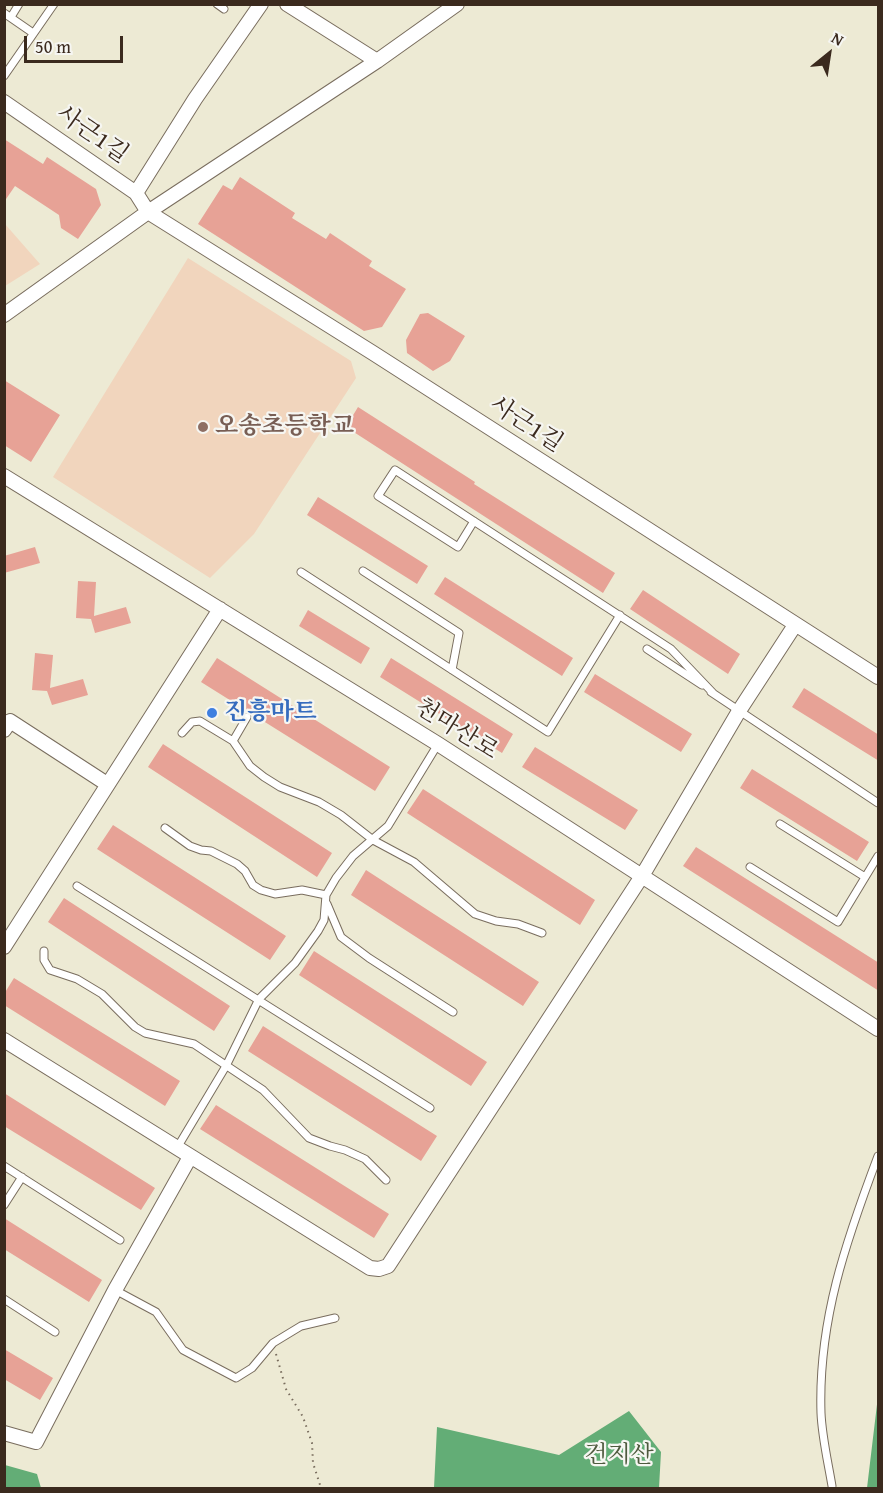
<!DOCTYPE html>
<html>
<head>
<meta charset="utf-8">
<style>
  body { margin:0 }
  #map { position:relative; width:883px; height:1493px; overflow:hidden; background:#edead4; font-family:"Gentium Book Plus",serif }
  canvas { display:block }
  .frame { position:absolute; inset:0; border:6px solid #3b2a1e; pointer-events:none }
  .north { position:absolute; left:799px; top:24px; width:60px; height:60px; -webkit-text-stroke:4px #f6f6f2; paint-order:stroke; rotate:30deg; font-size:16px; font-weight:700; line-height:24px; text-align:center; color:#3b2a1e }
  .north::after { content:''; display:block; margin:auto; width:21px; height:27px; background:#3b2a1e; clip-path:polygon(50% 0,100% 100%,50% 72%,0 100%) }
  .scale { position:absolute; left:24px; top:36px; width:99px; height:27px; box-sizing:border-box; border:3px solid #3b2a1e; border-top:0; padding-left:8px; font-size:18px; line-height:21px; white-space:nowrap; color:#3b2a1e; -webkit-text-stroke:4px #f6f6f2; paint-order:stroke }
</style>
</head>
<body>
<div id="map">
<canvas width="883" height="1493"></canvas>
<div class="frame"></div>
<div class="north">N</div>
<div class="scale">50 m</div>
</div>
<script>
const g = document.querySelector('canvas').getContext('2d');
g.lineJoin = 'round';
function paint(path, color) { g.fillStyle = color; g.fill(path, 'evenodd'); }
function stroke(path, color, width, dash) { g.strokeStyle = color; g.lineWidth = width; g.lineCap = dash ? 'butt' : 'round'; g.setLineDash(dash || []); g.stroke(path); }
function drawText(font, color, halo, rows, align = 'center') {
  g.font = font + ' "Gentium Book Plus","Noto Serif KR",serif'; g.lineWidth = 4.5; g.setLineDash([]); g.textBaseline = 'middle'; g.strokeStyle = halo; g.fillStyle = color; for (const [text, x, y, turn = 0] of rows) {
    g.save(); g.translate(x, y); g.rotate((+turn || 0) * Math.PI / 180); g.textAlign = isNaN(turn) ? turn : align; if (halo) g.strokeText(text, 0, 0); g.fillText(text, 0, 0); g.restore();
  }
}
paint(new Path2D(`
  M5,224L40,264L5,286H4Z
  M188,258L351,361L356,378L254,534L210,578L53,477Z`), '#f1d5bd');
paint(new Path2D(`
  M878,1396V1488H867Z
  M629,1411L661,1452L659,1488H434L437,1427L559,1455Z
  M5,1465L37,1474L41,1488H5Z`), '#63ad76');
paint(new Path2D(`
  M4,139L43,164L47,157L96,189L101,205L78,239L61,228L59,215L15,186L4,202Z
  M240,177L295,213L292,218L326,239L330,233L372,261L369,266L406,289L382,327L364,331L198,224L223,185L232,190Z
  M428,313L465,336L450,361L433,371L407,353L406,340L420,314Z
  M4,380L60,415L31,462L4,445Z
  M358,407L475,482L474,484L615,573L603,593L346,427Z
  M318,497L428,566L417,584L307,515Z
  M35,547L40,563L4,573V556Z
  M445,577L573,658L562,676L434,594Z
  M78,581L96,582L94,616L126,607L131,623L95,633L91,619L76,618Z
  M643,590L740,654L728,674L630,609Z
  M308,610L370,648L361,664L299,626Z
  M35,653L53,655L50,688L83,679L88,695L52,705L47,691L32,690Z
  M217,658L390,767L375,791L201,682Z
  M391,658L513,734L502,753L380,677Z
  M595,674L692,734L681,752L584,692Z
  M804,688L879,735V761L792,707Z
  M163,744L332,853L317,877L148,767Z
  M535,747L638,810L625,830L522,767Z
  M752,769L869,842L857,861L740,788Z
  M423,789L595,900L580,925L407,813Z
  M113,825L286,936L270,960L97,849Z
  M696,847L879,963V991L683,866Z
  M366,870L539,982L523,1006L351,895Z
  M64,898L230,1006L214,1031L48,922Z
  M314,951L487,1062L471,1086L299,975Z
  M14,978L180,1081L165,1106L4,1005V994Z
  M263,1026L437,1136L421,1161L248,1051Z
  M4,1093L155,1188L141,1210L4,1126Z
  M216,1105L389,1214L374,1238L200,1129Z
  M4,1218L102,1280L89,1302L4,1249Z
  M4,1349L53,1378L40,1400L4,1379Z`), '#e7a296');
const lane = new Path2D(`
  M217,4L224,9
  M4,13L33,33
  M11,17L19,4
  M4,76L54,4
  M474,521L458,547L378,496L395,470L671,649L713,693
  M363,571L459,633L452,670
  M301,572L548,732L620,615
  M647,649L702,685
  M711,692L878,803
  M182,733L192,722L200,721L233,741L250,766L264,777L280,787L319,802L341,815L373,840L414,862L475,914L496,921L518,924L542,933
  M233,741L247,717
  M780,824L865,877
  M165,828L190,846L201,850L211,851L237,864L245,871L253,885L261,890L275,894L302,890L326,895
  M750,867L838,922L878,856
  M77,886L430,1108
  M327,904L341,937L369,958L453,1012
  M44,951V960L50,970L77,979L102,994L135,1027L145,1033L194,1044L263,1090L309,1138L330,1146L345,1150L365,1159L386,1180
  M177,1148L226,1066L259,999L295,963L318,931L324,920L326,895L336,878L353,856L388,826L438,744
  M4,1166L120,1240
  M4,1205L22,1177
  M115,1290L156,1312L183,1350L236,1378L252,1368L273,1343L301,1326L335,1318
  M4,1299L55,1332
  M832,1486C828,1462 822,1437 821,1413C818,1321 846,1241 878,1156`);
const street = new Path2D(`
  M287,4L377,61
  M4,102L136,193L148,212L373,353L878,677
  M136,193L195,99L261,4
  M4,315L148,212L377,61L457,4
  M4,476L438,744L878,1029
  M4,730L10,721L107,784
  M4,947L220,609
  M4,1040L370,1268L379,1269L388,1266L642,876L739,711L795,625
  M4,1433L36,1442L115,1290L190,1157`);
stroke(lane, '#796d5e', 9);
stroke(street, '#796d5e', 16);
stroke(new Path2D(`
  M276,1354L286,1389L303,1417L312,1443L313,1463L321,1488`), '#796d5e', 2, [1.5, 4.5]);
stroke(lane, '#fff', 7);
stroke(street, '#fff', 14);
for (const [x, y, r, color] of [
  [203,427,6,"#8d6e63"],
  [212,713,6,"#3f7fe0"]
]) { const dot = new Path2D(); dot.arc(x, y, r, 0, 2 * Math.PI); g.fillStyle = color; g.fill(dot); stroke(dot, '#f6f6f2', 2); }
drawText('24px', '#3b2a1e', '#f6f6f2', [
  ["사근1길",92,135,35],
  ["사근1길",526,425,33],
  ["천마산로",456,730,32]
]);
drawText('bold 24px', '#785e54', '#f6f6f2', [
  ["오송초등학교",215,427]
], 'left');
drawText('bold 24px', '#366cbe', '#f6f6f2', [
  ["진흥마트",224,713]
], 'left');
drawText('24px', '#4e5a3e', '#f6f6f2', [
  ["건지산",619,1456]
]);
</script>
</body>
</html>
